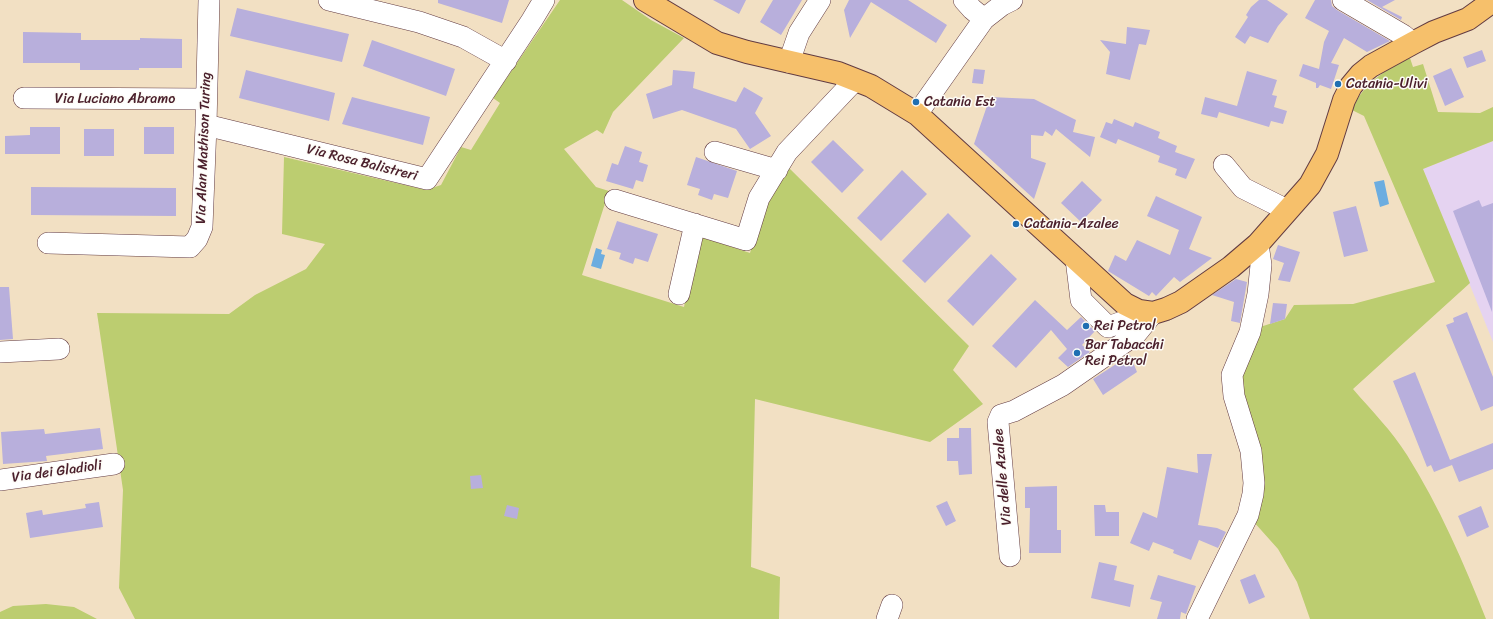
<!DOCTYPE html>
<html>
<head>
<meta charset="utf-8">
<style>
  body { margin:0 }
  canvas { display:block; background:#f2e0c3 }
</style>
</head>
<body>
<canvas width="1493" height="619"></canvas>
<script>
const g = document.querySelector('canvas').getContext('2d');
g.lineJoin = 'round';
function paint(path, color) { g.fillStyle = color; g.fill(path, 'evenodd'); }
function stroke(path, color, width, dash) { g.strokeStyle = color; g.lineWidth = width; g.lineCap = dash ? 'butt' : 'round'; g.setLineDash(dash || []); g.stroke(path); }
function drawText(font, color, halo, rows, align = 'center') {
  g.font = font + ' Sriracha,sans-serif'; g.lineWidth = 3; g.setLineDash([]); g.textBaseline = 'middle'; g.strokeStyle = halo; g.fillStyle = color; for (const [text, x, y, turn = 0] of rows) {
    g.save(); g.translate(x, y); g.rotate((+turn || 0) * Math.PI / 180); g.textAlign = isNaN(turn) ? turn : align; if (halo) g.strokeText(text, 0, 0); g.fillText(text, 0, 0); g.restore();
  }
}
paint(new Path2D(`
  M1493,141V342L1423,169Z`), '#e5d3f1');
paint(new Path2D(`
  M560,0H622L651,20L684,38L613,112L603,134L597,130L564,149L596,187L609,191L582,275L684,307L698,238L702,237L750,253L764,203L788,167L969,346L953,370L983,404L930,442L755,399L751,567L780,577L779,619H135L119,588L123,490L97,313L229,314L255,295L306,269L325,244L282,234L284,157L426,190L441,185L461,147L471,150L500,103L493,98Z
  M1410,58L1413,67L1423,64L1438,112L1480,113L1493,107V141L1423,169L1470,283L1353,389C1371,410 1392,431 1407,455C1439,506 1464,563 1486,619H1310L1297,582L1278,549L1253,521L1240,380L1260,327L1285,319L1294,305L1353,304L1435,282L1364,116L1352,110C1363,83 1385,70 1410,58Z
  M46,604L74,607L97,619H0V612L13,606Z`), '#bccd70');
paint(new Path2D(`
  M1384,180L1389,204L1380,207L1374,182Z
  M596,248L602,250L601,254L605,255L601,269L591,266Z`), '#6cade0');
paint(new Path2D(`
  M438,0H509L502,23L438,3Z
  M713,0H746L739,14Z
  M773,0H802L781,35L760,22Z
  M849,0H908L947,25L936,43L871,2L850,38L844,10Z
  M1259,0H1267L1288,14L1278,26L1268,43L1250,36L1245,44L1235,37L1248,17L1246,15L1251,7Z
  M1315,0H1331L1332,6L1337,10L1390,41L1367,52L1344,38L1331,63L1339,65L1331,89L1320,85L1318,88H1316V83L1299,76L1303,64L1319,69L1324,42L1329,31L1305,18Z
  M1367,0H1395L1382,7L1402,17L1401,20Z
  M237,8L349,34L342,62L230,36Z
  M1127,27L1150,30L1146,45L1139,44L1130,80L1106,74L1110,52L1100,40L1126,44Z
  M23,32L81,33V40H140V38L182,39V68H139V70H80V63H23Z
  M372,40L455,69L446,96L363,66Z
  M1482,50L1486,61L1467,68L1463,57Z
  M1451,68L1464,97L1445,106L1433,76Z
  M974,69L985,70L983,84L972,83Z
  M246,70L335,93L329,121L239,98Z
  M673,70L695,72L693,88L736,102L744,87L763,98L755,113L771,136L750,149L736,129L682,110L653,119L646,94L672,85Z
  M1247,71L1277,80L1272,95L1277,96L1274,107L1287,111L1283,124L1271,121L1269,127L1219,112L1217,118L1201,114L1205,97L1237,106Z
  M352,97L430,117L423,145L342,124Z
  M990,97L1034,99L1076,120L1073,132L1095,137L1090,157L1056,129L1052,136L1045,131L1043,136L1031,135V158L1046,163L1034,199L974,144Z
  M1114,119L1133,127L1135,122L1160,132L1158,138L1177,146L1175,152L1195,159L1186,179L1175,175L1177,169L1158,162L1160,156L1118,139L1116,144L1100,137L1106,122L1112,124Z
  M30,127H60V154H5V136L30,135Z
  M144,127H174V154H144Z
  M84,129H114V156H84Z
  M833,140L864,170L842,193L811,162Z
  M625,146L642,152L639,162L648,165L643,182L636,180L633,189L606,181L612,163L618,165Z
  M696,157L737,171L728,198L714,194L712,200L698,195L700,189L687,185Z
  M902,170L927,194L881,241L857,218Z
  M1082,181L1102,200L1081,222L1061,203Z
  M31,187L176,188V216L31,215Z
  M1156,196L1202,217L1189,249L1212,258L1180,282L1174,277L1156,296L1152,292L1149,296L1108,271L1115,255L1126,261L1137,240L1170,255L1179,230L1147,216Z
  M1479,200L1482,207L1493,203L1492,312L1453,211Z
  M1356,206L1368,251L1344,257L1333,212Z
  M948,213L971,236L925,283L902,261Z
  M617,221L658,234L648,262L635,258L633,264L619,259L621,253L607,249Z
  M1278,245L1300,252L1290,282L1278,280L1284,263L1273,259Z
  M991,254L1017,279L973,326L947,301Z
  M1236,279L1247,282L1240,323L1231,321L1234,302L1212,295Z
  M0,287H9L13,339L0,340Z
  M1035,300L1067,330L1081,317L1095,331L1082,345L1090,352L1068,367L1058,358L1067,349L1051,330L1016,368L992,346Z
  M1273,303L1287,304L1285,319L1270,324Z
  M1467,312L1493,377V406L1481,411L1446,325L1454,322L1453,318Z
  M1130,355L1137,372L1103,395L1093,379Z
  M1415,372L1452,465L1434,472L1431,465L1427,467L1393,381Z
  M100,428L103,449L46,456L47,461L3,464L1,432L44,429L45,434Z
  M959,428H971L972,474L959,475L958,461H947V438H959Z
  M1493,443V469L1459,482L1450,460Z
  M1197,454H1212L1198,525L1217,528L1226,532L1218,548L1199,540L1191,560L1173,553L1174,550L1153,542L1149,551L1130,543L1143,512L1157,518L1167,467L1198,473Z
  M481,475L483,488L471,489L470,476Z
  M1057,486V530H1061V553H1029L1030,508H1025V487Z
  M947,501L956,521L946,526L936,506Z
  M99,502L103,527L30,538L26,513L42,510L43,515L86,508L85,504Z
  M507,505L519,508L517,519L504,516Z
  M1094,505H1105L1106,512H1119V536H1095Z
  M1481,506L1489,527L1467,537L1458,516Z
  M1099,562L1117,566L1114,580L1134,585L1130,607L1091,598Z
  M1255,574L1265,597L1249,604L1240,580Z
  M1158,575L1196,586L1186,614L1181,612L1180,619H1157L1162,602L1150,599Z`), '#b8afdc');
const minor = new Path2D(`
  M329,0L419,22L463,37L506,61
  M964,0L972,9L984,19
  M1343,0L1403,35L1413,43
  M789,62L799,33L820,0
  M24,98L206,99
  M917,114L984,19L1002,5L1012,0
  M206,125L427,179L532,20L544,0
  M715,152L777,170
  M1224,165L1243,188L1287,210
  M615,200L746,240L759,198L787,152L855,80
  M48,243L190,247L197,239L202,227L206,125L209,0
  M1076,259L1081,300L1108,327L1125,321L1139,311
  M679,294L695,224
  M0,352L59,349
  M0,480L114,464
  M1010,556L998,422L1001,415L1014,411L1063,385L1135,335L1153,313
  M887,619L892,605
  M1197,619L1248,515L1253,494L1254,483L1251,451L1234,396L1232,375L1250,332L1258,294L1261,265L1258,244`);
const major = new Path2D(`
  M645,0L717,43L747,52L838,73L871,86L917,114L1125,304L1139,311L1153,313L1166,309L1181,302L1231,267L1258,244L1310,185L1327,154L1344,100L1351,86L1361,74L1371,66L1413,43L1434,32L1468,19L1493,1`);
stroke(minor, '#633c42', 22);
stroke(major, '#633c42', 24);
stroke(minor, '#fff', 21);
stroke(major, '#f6c06b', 22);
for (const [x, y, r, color] of [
  [1338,84,4,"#1f6fb2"],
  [916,102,4,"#1f6fb2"],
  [1016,224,4,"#1f6fb2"],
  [1086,326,4,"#1f6fb2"],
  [1077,353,4,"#1f6fb2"]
]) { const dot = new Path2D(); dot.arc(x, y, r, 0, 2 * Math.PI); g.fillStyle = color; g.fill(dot); stroke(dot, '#fdfcf7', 1.5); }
drawText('14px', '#4a1f2b', '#fdfcf7', [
  ["Catania-Ulivi",1346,84],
  ["Catania Est",924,102],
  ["Catania-Azalee",1024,224],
  ["Rei Petrol",1094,326],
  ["Bar Tabacchi",1085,345],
  ["Rei Petrol",1085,361]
], 'left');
drawText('14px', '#4a1f2b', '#fdfcf7', [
  ["Via Luciano Abramo",115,99],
  ["Via Alan Mathison Turing",204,148,-88],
  ["Via Rosa Balistreri",362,163,14],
  ["Via dei Gladioli",57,472,-8],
  ["Via delle Azalee",1003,477,-95]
]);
</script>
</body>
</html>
